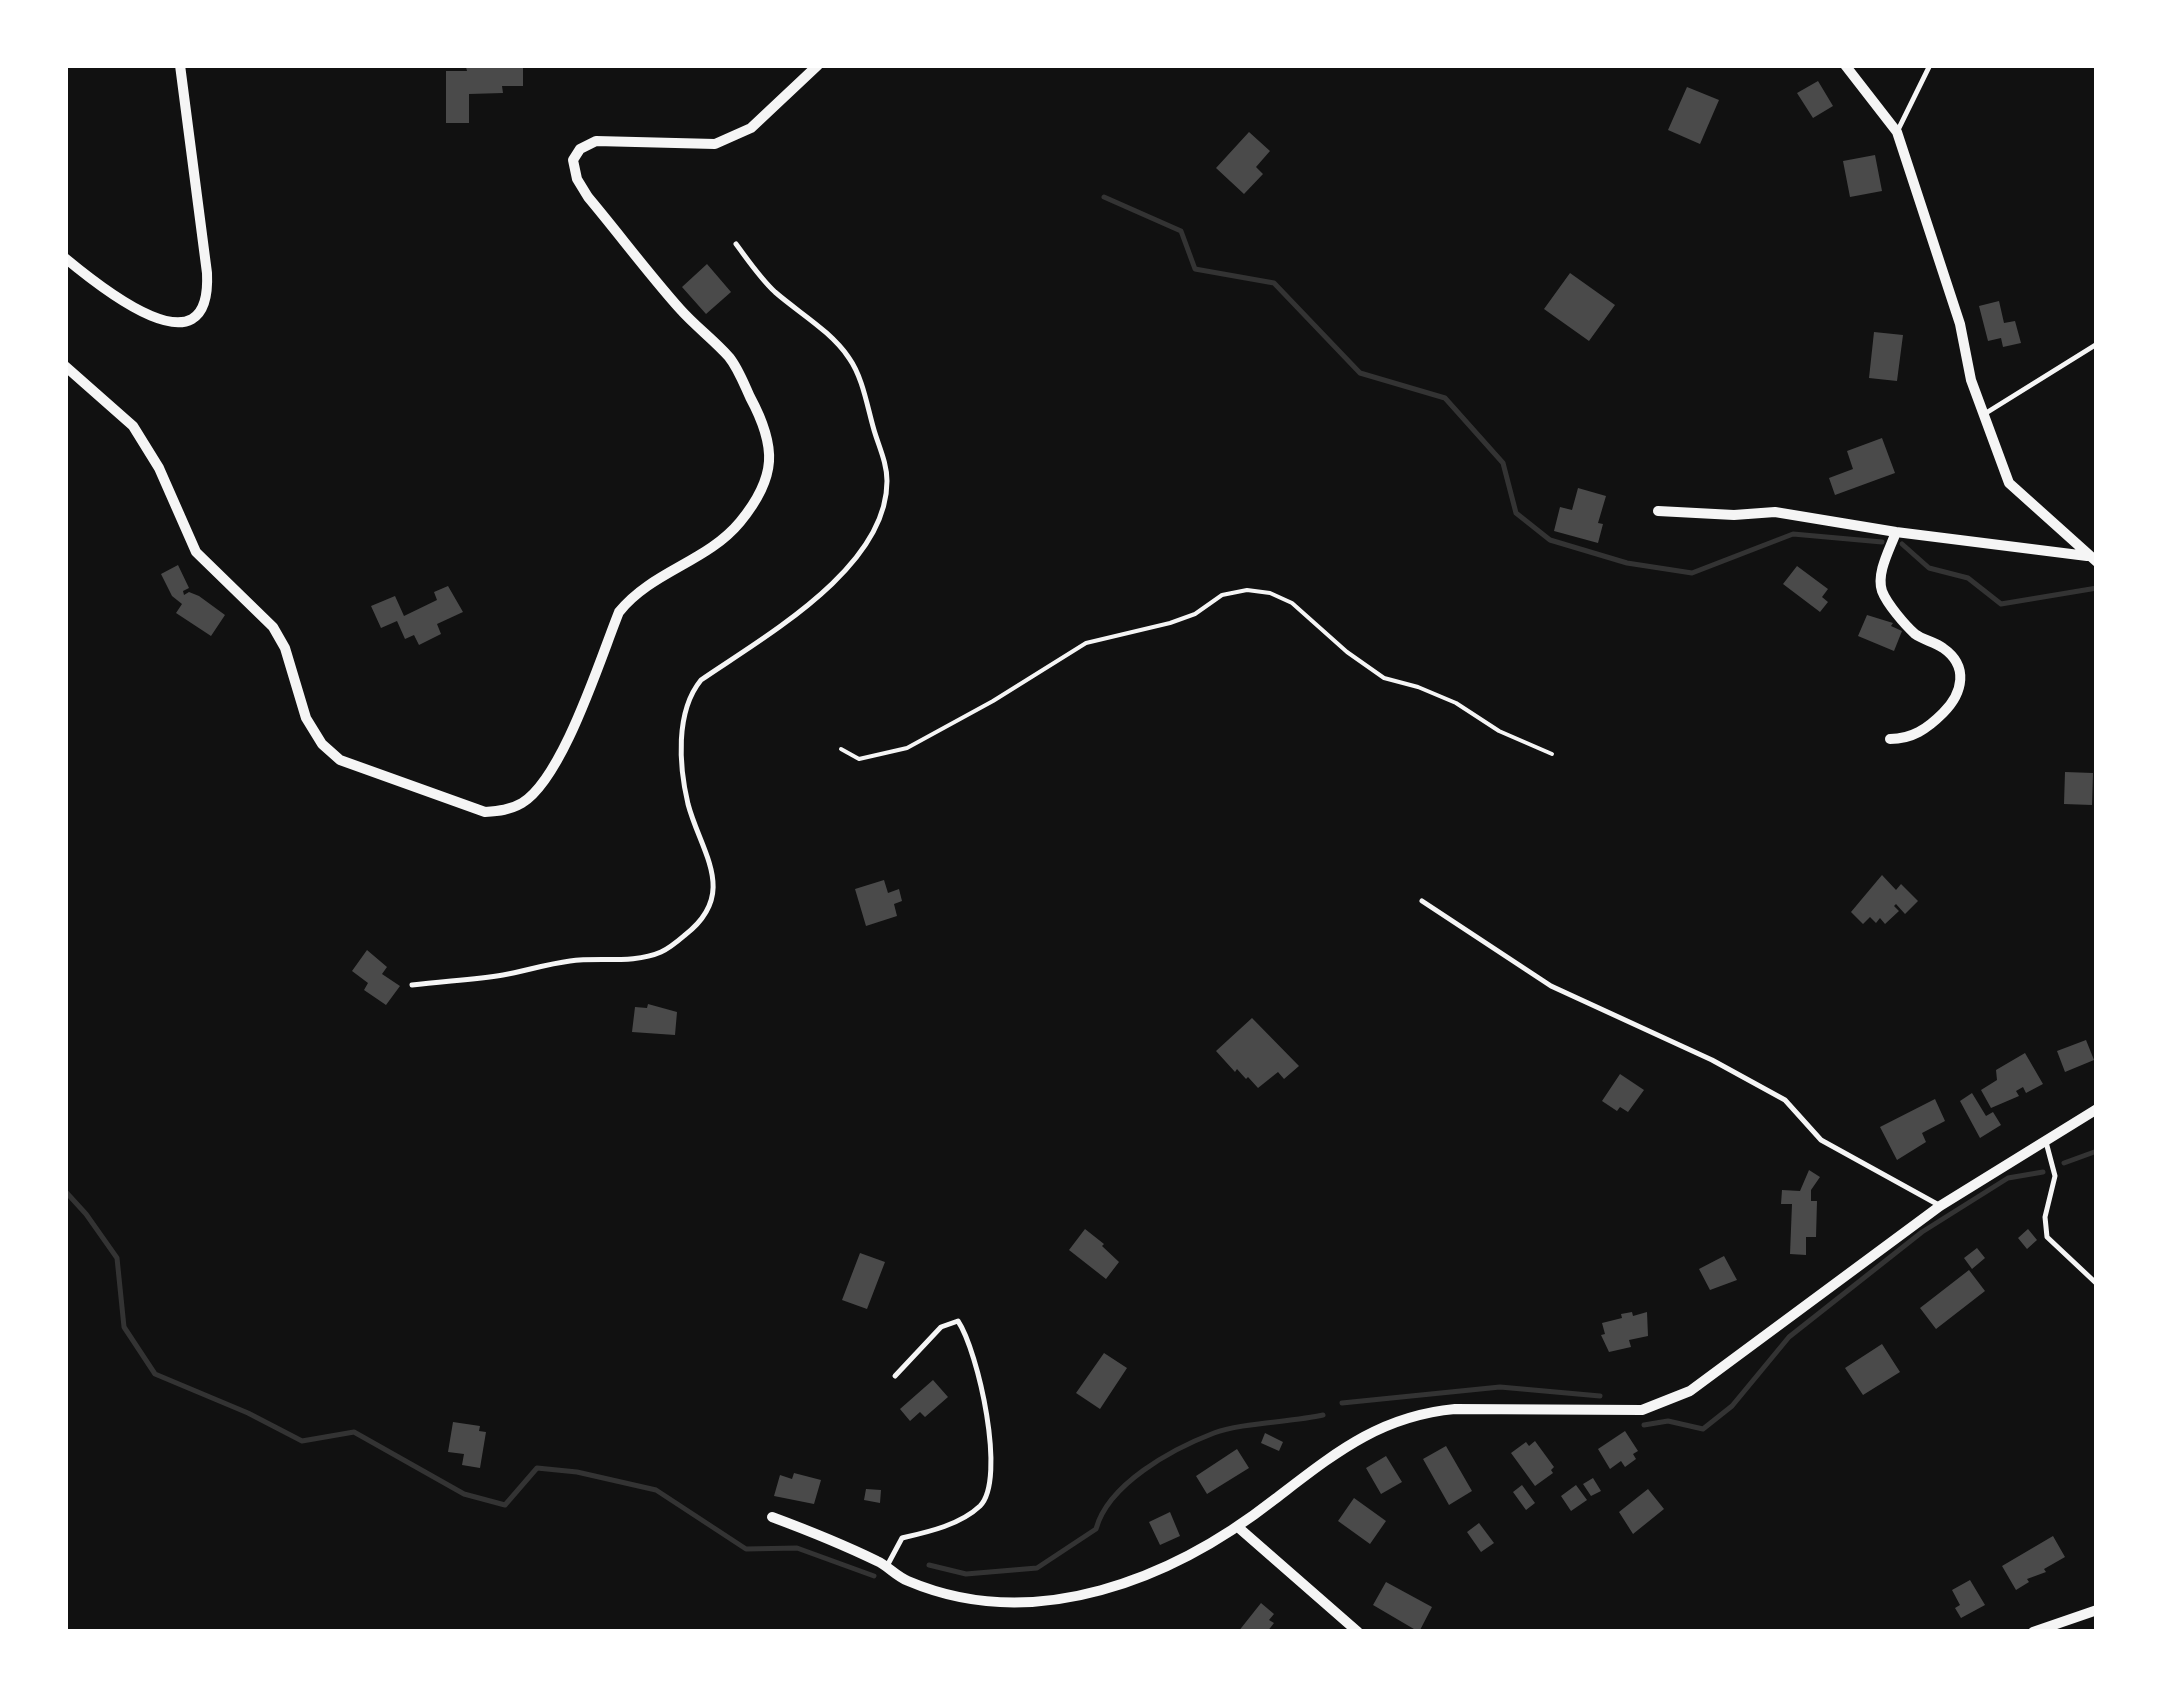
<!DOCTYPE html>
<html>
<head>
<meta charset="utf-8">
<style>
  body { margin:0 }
  #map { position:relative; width:2162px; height:1697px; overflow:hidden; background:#111; font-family:"Space Grotesk",sans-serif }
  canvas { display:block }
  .frame { position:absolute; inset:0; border:68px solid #fff; pointer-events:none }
</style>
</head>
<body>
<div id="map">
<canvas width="2162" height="1697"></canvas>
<div class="frame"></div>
</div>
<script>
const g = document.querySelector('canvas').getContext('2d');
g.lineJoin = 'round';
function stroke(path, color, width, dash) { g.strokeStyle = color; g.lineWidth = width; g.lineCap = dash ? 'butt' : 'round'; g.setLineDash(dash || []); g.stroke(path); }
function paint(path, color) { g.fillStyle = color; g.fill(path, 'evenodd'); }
stroke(new Path2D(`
  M1104,197L1181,231L1195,269L1274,283L1360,373L1445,398L1503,463L1516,513L1550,540L1627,563L1692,573L1793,534L1882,542
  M1902,544L1929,568L1968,578L2001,604L2097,588
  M2064,1163L2097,1151
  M65,1191L86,1214L117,1258L124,1327L155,1374L248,1413L302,1441L354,1432L464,1494L505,1505L537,1468L577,1472L656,1490L746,1549L797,1548L874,1576
  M1342,1403L1500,1387L1600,1396
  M1644,1425L1668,1421L1703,1429L1732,1406L1789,1337L1922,1232L2008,1178L2043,1172
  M929,1565L966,1574L1037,1568L1096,1529C1108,1484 1172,1449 1214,1433C1240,1423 1292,1422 1323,1415`), '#333', 5);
paint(new Path2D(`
  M480,65H523V86H502L503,93L469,94V123H446V71H467L466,67Z
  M1818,81L1833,106L1813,118L1797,93Z
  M1687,87L1719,100L1700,144L1668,130Z
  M1249,132L1270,151L1256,167L1263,174L1244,194L1216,168Z
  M1875,155L1882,191L1850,197L1843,161Z
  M707,264L731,292L706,314L682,287Z
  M1570,273L1615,305L1589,341L1544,309Z
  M1999,301L2004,323L2015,321L2021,343L2003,347L2001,338L1988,341L1979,306Z
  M1874,332L1903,335L1897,381L1869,378Z
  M1882,438L1895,473L1835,495L1829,478L1853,469L1847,451Z
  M1578,488L1606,496L1598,523L1603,524L1598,543L1554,531L1560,507L1572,510Z
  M178,565L189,588L183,591L184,595L189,592L199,596L225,615L211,636L176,613L182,604L172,596L161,574Z
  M1797,566L1828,589L1822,597L1828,602L1820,612L1783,584Z
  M448,586L463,612L437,624L441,634L419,645L414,635L405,639L397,621L381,628L371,606L395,596L404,616L437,600L434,592Z
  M1867,615L1893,623L1891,626L1902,631L1894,651L1858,636Z
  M2065,772L2093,773L2092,805L2064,804Z
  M1882,875L1896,890L1901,884L1918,901L1905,914L1896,904L1894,906L1899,911L1885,924L1880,918L1876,923L1870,917L1863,924L1851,912Z
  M884,880L888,893L899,889L902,901L894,904L897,916L866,926L855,889Z
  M367,950L387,967L382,974L400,986L386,1005L364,990L368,983L352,971Z
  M648,1004L677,1012L675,1035L632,1032L635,1007L647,1008Z
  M1252,1018L1299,1066L1284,1079L1278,1072L1258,1088L1248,1077L1246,1079L1237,1069L1235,1072L1216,1051Z
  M2086,1040L2094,1060L2065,1072L2057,1051Z
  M2025,1053L2043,1084L2026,1093L2023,1087L2016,1091L2019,1096L1991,1108L1981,1090L1997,1080L1996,1070Z
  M1620,1074L1644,1090L1628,1112L1620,1107L1617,1111L1602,1101Z
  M1972,1093L1986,1116L1993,1112L2001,1125L1980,1138L1960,1101Z
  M1935,1099L1945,1121L1922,1133L1926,1142L1897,1160L1880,1127Z
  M1809,1170L1820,1177L1811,1190V1201H1817L1816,1237H1806V1255L1790,1254L1792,1204H1781L1782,1190L1800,1191Z
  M1085,1229L1104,1244L1102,1246L1119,1262L1106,1279L1069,1250Z
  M2028,1229L2037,1240L2027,1249L2018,1238Z
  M1977,1248L1985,1258L1972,1269L1964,1258Z
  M860,1253L885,1262L867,1309L842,1300Z
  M1724,1256L1737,1280L1710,1290L1699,1269Z
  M1969,1270L1985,1291L1936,1329L1920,1308Z
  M1632,1312L1633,1316L1647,1312L1648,1336L1629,1340L1631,1347L1609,1352L1601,1335L1605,1334L1602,1323L1622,1318L1621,1314Z
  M1882,1344L1900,1372L1863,1395L1845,1368Z
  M1104,1353L1127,1368L1100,1409L1076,1393Z
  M933,1380L948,1397L925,1417L920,1412L910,1421L900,1409Z
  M453,1422L480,1426L479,1431L486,1432L480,1468L462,1465L464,1454L448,1452Z
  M1625,1431L1638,1451L1633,1454L1636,1459L1625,1467L1621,1461L1610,1469L1598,1449Z
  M1265,1433L1283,1442L1279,1451L1261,1443Z
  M1535,1441L1554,1467L1551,1470L1553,1473L1535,1486L1511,1453L1526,1442L1529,1446Z
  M1446,1446L1472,1491L1449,1505L1423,1459Z
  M1237,1449L1249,1468L1207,1494L1196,1476Z
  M1386,1456L1402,1482L1381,1494L1366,1468Z
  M794,1473L821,1480L814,1504L774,1496L780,1475L792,1479Z
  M1593,1478L1601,1491L1591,1496L1583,1484Z
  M1522,1485L1535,1503L1526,1510L1513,1492Z
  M1576,1485L1587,1500L1571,1511L1561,1496Z
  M866,1489L881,1490L880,1503L864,1500Z
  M1648,1489L1664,1509L1633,1534L1619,1512Z
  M1354,1498L1386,1521L1370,1544L1338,1521Z
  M1170,1512L1180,1536L1160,1545L1149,1522Z
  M1479,1523L1494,1543L1481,1552L1467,1532Z
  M2053,1536L2065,1557L2044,1569L2046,1572L2027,1579L2029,1582L2016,1590L2002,1566Z
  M1970,1580L1985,1605L1961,1618L1955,1608L1960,1605L1952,1590Z
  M1386,1582L1432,1607L1419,1632L1373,1605Z
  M1261,1603L1274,1614L1269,1620L1274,1623L1267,1632H1238Z`), '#4a4a4a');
stroke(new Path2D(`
  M841,749L859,759L907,748L993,701L1086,643L1170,623L1195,614L1222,595L1247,590L1270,593L1292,603L1347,652L1384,678L1418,687L1456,703L1499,731L1552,754`), '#f5f5f5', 4);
stroke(new Path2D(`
  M1898,130L1930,65
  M1986,413L2097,344
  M1422,901L1551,986L1712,1060L1785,1100L1821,1140L1937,1204
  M412,985C442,981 473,980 503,975C525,971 547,964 570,961C598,957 634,964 661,952C670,948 678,941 685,935C739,893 701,853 688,804C679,766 675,712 701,680C765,636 887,568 887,481C887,463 879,447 874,430C867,406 863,378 849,358C831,331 799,313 775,292C760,278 748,260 736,244
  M2046,1142L2055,1176L2045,1217L2047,1237L2097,1284
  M887,1566L902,1538C928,1532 960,1525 980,1506C1007,1479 978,1351 958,1321L941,1327L895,1376`), '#f5f5f5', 5);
stroke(new Path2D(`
  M1845,65L1897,132L1960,324L1971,380L2009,483L2097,562
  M65,258C100,287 212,378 207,273L180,65
  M65,366L133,426L159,468L196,552L273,627L285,648L306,718L322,744L340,760L485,812C499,811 510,810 522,803C563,778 600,659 619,612C652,571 707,562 740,522C777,477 777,447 750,397C744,384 738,368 729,357C714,340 695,326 680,309C648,273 619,234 588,197L577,179L573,160L580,149L596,141L715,144L751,128L818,65
  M1658,511L1734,515L1775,512L1896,532L2087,556
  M1890,739C1912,739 1927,729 1943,713C1963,693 1969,666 1943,648C1935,642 1923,640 1915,634C1905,625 1887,604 1882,591C1876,573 1890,549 1896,532
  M772,1517C807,1530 842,1544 877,1561C888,1566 896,1576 908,1581C1035,1635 1173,1579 1275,1499C1334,1454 1379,1416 1455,1409L1642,1410L1690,1391L1940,1206L2097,1109
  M1239,1528L1358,1632
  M2033,1632L2097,1610`), '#f5f5f5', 10);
</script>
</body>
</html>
